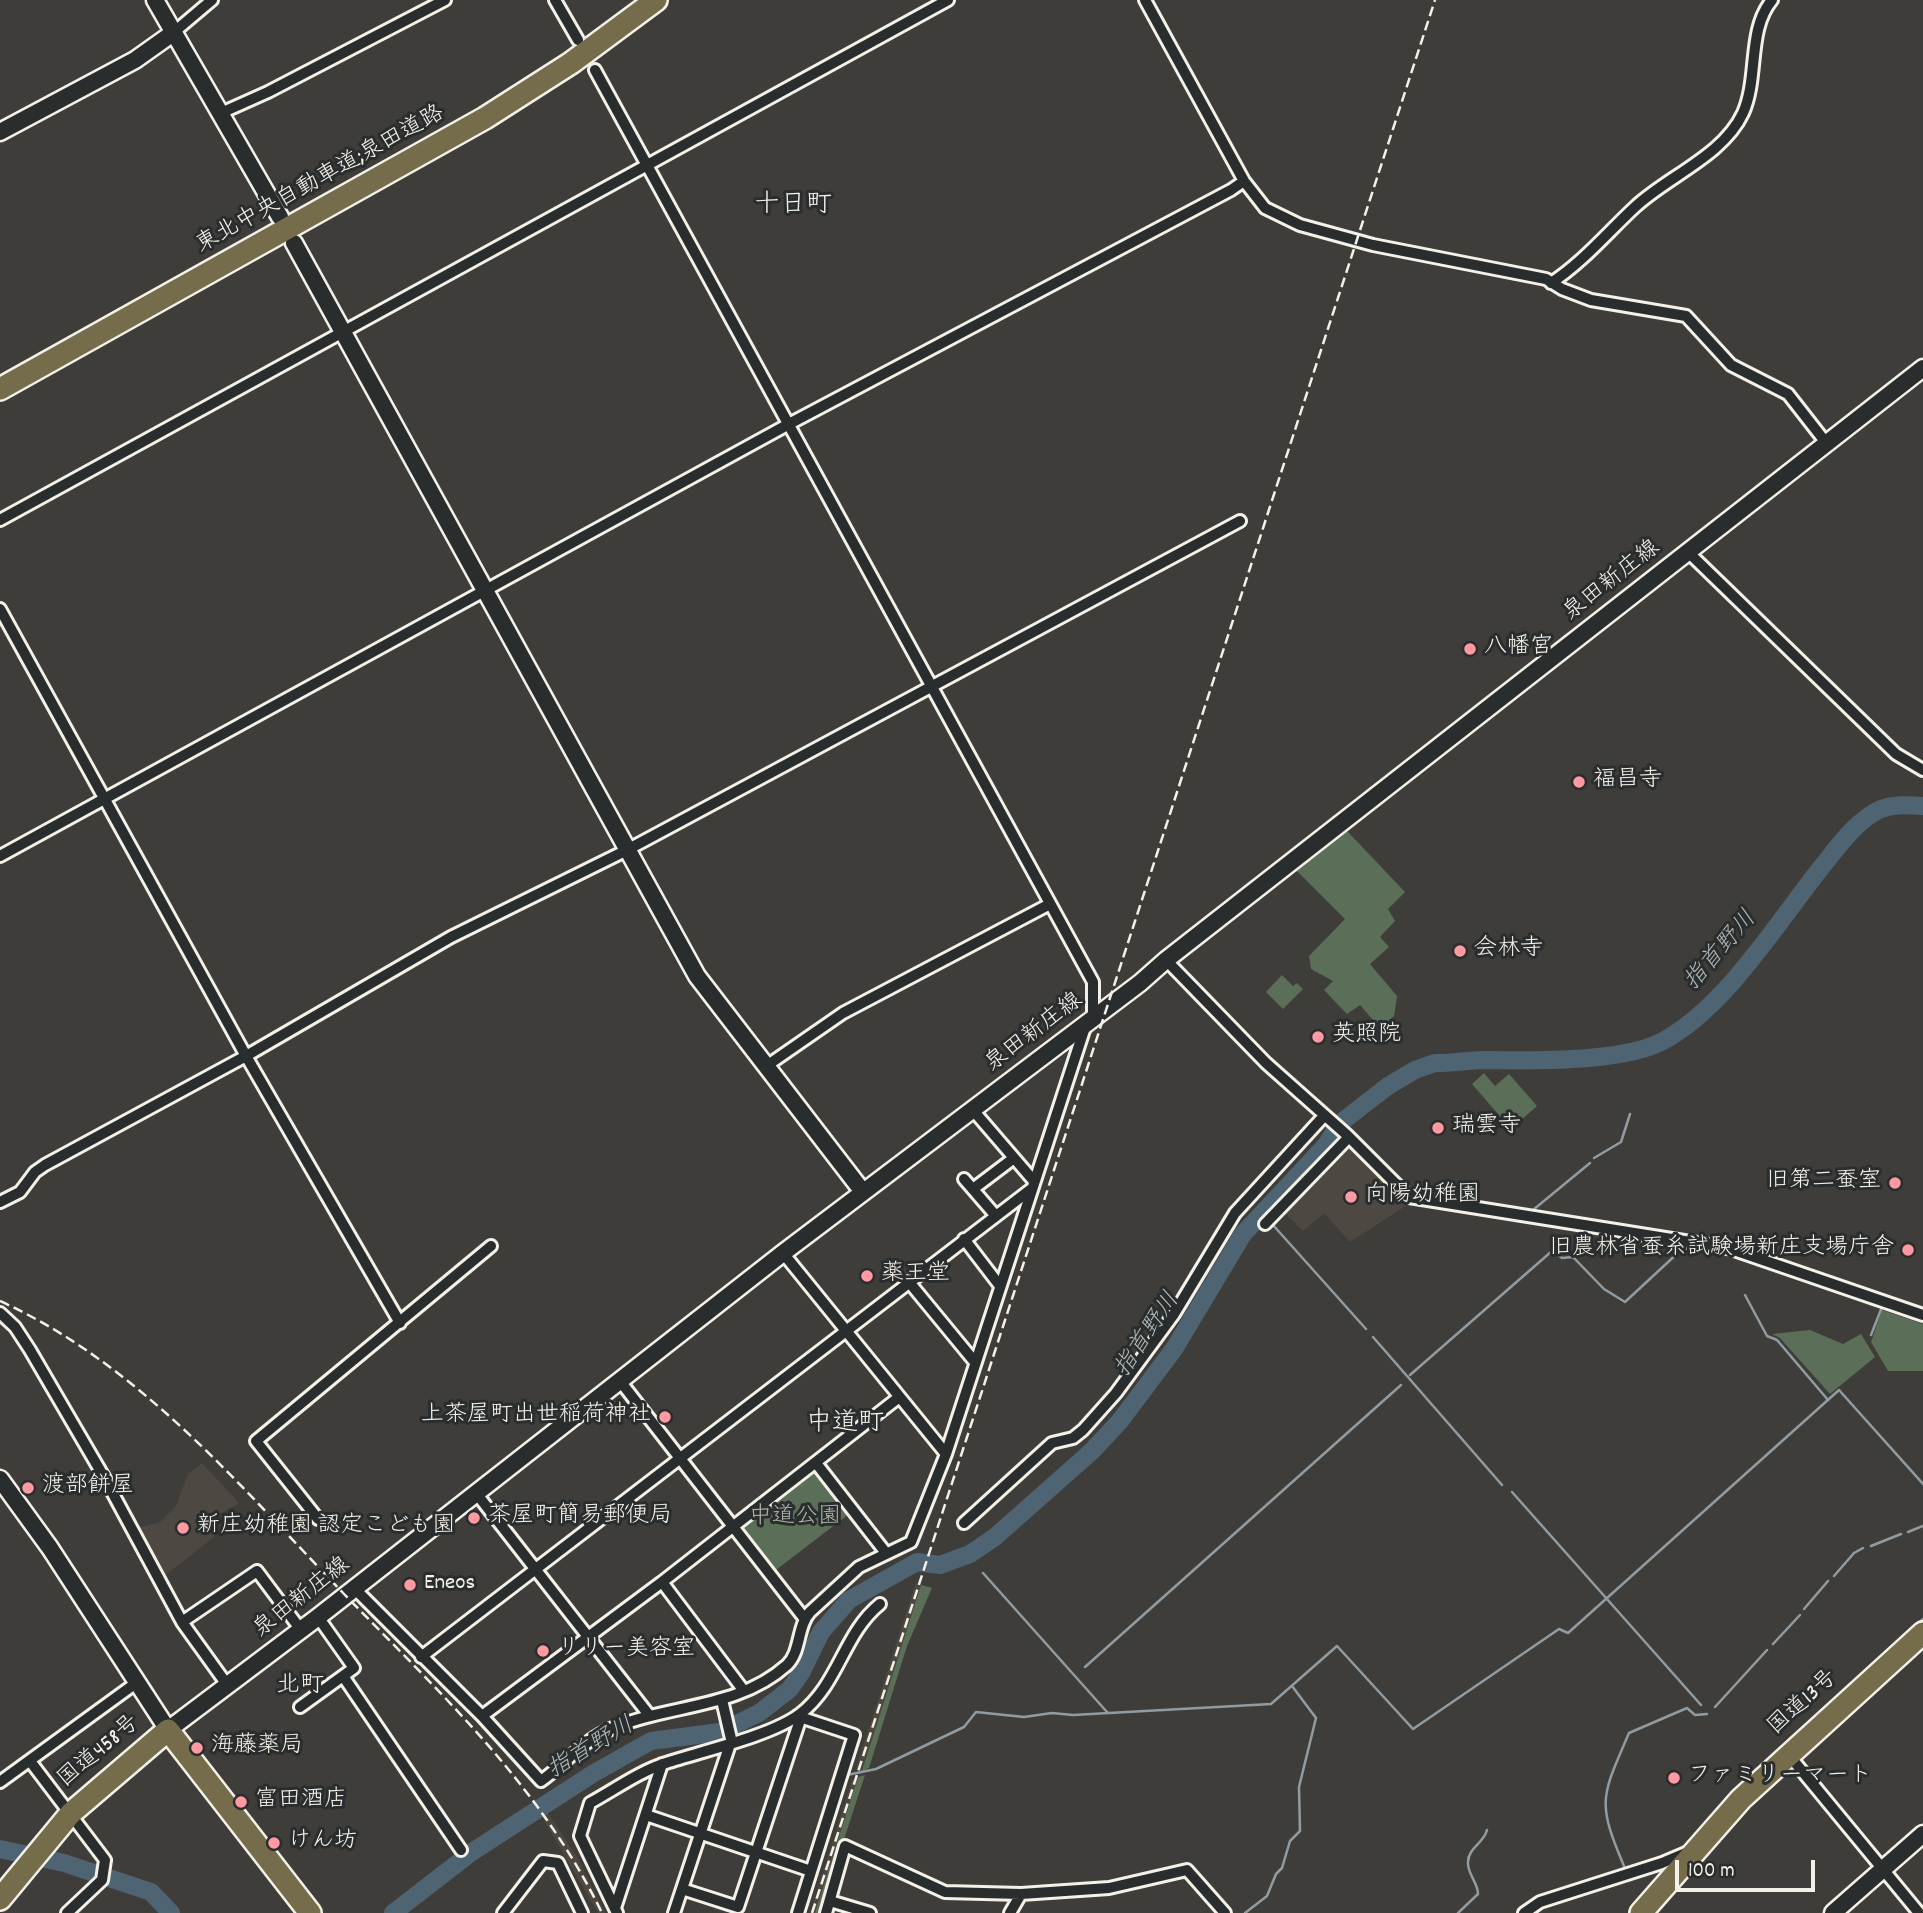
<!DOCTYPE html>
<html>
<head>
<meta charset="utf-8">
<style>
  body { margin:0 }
  #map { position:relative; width:1923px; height:1913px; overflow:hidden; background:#3f3d3a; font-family:Dekko,sans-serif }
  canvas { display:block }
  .scale { position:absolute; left:1675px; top:1860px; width:140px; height:32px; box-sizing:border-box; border:4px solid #f4f1e8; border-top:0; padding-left:9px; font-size:21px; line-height:24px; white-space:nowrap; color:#f4f1e8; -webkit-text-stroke:5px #2a2d2e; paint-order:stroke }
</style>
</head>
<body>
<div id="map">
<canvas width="1923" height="1913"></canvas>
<div class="scale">100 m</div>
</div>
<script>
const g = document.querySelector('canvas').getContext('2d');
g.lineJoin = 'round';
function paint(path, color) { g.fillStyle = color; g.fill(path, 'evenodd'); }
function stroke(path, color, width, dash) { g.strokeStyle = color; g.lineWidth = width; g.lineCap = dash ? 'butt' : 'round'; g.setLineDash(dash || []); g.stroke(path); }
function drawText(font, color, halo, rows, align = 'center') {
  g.font = font + ' Dekko,"Klee One",sans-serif'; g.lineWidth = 6; g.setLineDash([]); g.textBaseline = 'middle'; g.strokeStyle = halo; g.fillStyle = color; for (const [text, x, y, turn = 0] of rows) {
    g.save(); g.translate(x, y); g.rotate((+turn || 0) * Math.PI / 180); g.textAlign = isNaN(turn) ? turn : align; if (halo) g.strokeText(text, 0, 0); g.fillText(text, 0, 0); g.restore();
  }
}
paint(new Path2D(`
  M1354,1145L1412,1202L1350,1242L1324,1213L1303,1231L1284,1212L1315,1176Z
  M202,1463L239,1503L216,1516L214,1537L163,1577L138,1528L160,1522L176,1506L188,1474Z
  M916,1583L921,1585L862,1771L856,1768Z
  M852,1780L857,1781L815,1913H810Z
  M547,1812L577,1857L605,1913H598L541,1815Z`), '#4e4842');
paint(new Path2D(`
  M1346,830L1405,892L1388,909L1395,921L1380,937L1389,947L1370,964L1397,996L1394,1016L1380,1028L1360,1005L1347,1014L1324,990L1333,981L1311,969L1309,956L1345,919L1296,870Z
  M1282,975L1293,986L1297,983L1303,989L1283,1009L1266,992Z
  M1484,1073L1495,1086L1509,1074L1537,1106L1511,1129L1472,1084Z
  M1882,1310L1923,1324V1371H1888L1871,1342Z
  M1810,1330L1843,1344L1861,1334L1875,1357L1830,1394L1780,1338L1772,1334Z
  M815,1469L849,1514L776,1570L742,1525Z
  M921,1585L932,1588L907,1646L869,1768L862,1771Z
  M865,1775L820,1913H815L858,1777Z`), '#5b6e57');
stroke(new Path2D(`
  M1594,1158L1621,1142L1630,1114
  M1533,1210L1590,1163
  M1273,1225L1366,1329
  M1745,1295L1767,1336L1777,1340L1828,1400
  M1871,1335L1882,1307L1914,1319
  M1373,1337L1502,1485
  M1410,1375L1552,1251L1562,1258L1573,1257L1604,1289L1625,1302L1680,1251
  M1512,1492L1701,1705
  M1908,1532L1923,1526
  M1871,1546L1901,1534
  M983,1573L1107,1712
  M1834,1576L1854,1553L1863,1548
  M1804,1609L1828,1581
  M1773,1644L1800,1615
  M1085,1667L1401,1385
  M1715,1707L1767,1650
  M1771,1756L1923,1619
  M847,1775L876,1769L964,1727L976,1712L1024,1717L1052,1713L1073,1715L1271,1704L1337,1646L1413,1729L1559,1629L1568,1633L1839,1390L1923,1484
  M1624,1866C1596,1801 1602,1796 1629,1733L1687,1708L1695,1715L1707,1714
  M1245,1913L1267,1896L1276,1874L1282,1868L1290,1841L1300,1831L1299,1787L1316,1718L1292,1686
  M1458,1913L1478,1894C1478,1882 1467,1874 1468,1862C1468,1848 1484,1843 1487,1830`), '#919ca2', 2.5);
stroke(new Path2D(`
  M0,1849L64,1863L151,1892L171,1913
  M393,1913L472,1852L594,1773L651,1741L720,1732L759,1713L790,1689L801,1673L821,1632L849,1600L917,1562L940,1565L970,1554L995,1537L1092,1451L1120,1421L1174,1349L1243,1234L1327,1144L1339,1124L1388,1086L1415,1070L1435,1063C1453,1063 1471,1060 1488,1060C1533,1061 1622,1062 1661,1042C1725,1009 1778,921 1824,864C1839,845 1858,819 1881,809C1895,804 1909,805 1923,806`), '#4f6473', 18);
const street = new Path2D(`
  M555,0L578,40
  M1145,0L1244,181L1265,208L1300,225L1373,245L1546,279L1562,289L1591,300L1686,316L1731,365L1788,394L1827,444
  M173,33L212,0
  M595,70L1093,982V1019
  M221,113L268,92L445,0
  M1551,283C1583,262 1607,233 1635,207C1668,176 1723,156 1743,113C1759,77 1747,30 1772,0
  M0,520L948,0
  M1688,552L1896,754L1923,770
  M0,609L246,1056L400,1323
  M0,856L789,424L1231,190L1244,181
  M1166,960L1266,1063L1347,1135L1409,1197L1728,1248L1923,1315
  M765,1067L843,1013L1050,904
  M972,1109L1033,1180
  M964,1179L996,1216
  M973,1189L1014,1158
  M0,1202L20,1192L35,1172L45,1165L246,1056L451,937L627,850L1240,521
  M1265,1224L1349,1137
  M964,1239L1000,1286
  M783,1253L946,1454
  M909,1282L974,1361
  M0,1313L15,1327L30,1350L104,1477L182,1622L228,1686
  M620,1381L804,1618
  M816,1463L886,1553
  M476,1493L649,1715
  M318,1519L256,1441L491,1246
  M964,1523L1052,1443L1073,1438L1083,1430L1116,1393L1174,1314L1235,1213L1324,1116
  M662,1582L744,1691
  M354,1588L482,1716L541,1781C566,1763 583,1740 613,1728C670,1704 738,1709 787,1665C801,1652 797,1626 810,1612L859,1567L911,1542L946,1454L1086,1024
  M182,1622L257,1571L301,1630
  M421,1657L1030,1190
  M343,1676L461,1850
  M722,1700L732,1743
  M300,1707L354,1668L318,1617
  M482,1716L662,1582L898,1398
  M797,1716L854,1735L798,1913
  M1788,1754L1919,1913
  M30,1761L105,1860L102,1880L67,1913
  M0,1782L136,1683
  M646,1815L811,1871
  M682,1889L738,1907L801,1717
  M830,1901L870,1913
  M615,1908L662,1764
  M503,1913L543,1861L558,1863L582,1913
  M617,1913L580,1836L590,1803C614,1790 640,1771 666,1763C702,1751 771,1736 800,1714C839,1684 843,1634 880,1604
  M674,1913L730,1744
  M826,1913L845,1846L945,1892L1021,1894L1109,1888L1187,1870L1225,1913
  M1010,1913L1021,1894
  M1524,1913L1540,1902L1662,1863L1688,1852`);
const secondary = new Path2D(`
  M155,0L280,217
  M0,132L135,60L173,33
  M294,243L697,976L863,1192
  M0,1479L50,1548L168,1730L318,1617L783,1253L1140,983L1166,960L1923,368
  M1833,1913L1923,1834`);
const highway = new Path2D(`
  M0,389L485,118L571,63L656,0
  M0,1899L71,1813L168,1730L310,1913
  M1641,1913L1741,1799L1923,1633`);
stroke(street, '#f4f1e8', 16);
stroke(secondary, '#f4f1e8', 21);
stroke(highway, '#f4f1e8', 26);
stroke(street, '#2a2d2e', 10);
stroke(secondary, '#2a2d2e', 16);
stroke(highway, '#746c4b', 21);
stroke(new Path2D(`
  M0,1301C140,1365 239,1485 344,1594C441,1694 540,1785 602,1913
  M812,1913L1435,0`), '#f4f1e8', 2.5, [10, 5]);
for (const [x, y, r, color] of [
  [1470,649,7,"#ff9aa2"],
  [1579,782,7,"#ff9aa2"],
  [1460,951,7,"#ff9aa2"],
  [1318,1037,7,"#ff9aa2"],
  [1438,1128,7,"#ff9aa2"],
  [1895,1183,7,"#ff9aa2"],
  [1351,1197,7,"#ff9aa2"],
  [1908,1250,7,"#ff9aa2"],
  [867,1276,7,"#ff9aa2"],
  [665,1417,7,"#ff9aa2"],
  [28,1488,7,"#ff9aa2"],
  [474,1518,7,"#ff9aa2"],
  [183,1528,7,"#ff9aa2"],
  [410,1585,7,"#ff9aa2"],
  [543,1651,7,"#ff9aa2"],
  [197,1748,7,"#ff9aa2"],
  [1674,1778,7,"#ff9aa2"],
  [241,1802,7,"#ff9aa2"],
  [274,1843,7,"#ff9aa2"]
]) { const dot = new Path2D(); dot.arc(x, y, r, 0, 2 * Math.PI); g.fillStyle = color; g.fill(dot); stroke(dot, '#2a2d2e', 2.5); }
drawText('23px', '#f4f1e8', '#2a2d2e', [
  ["東北中央自動車道;泉田道路",321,181,-29],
  ["泉田新庄線",1613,582,-38],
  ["泉田新庄線",1035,1034,-37],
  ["泉田新庄線",303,1599,-38],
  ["国道13号",1804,1704,-42],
  ["国道458号",100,1753,-40]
]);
drawText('23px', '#f4f1e8', '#2a2d2e', [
  ["八幡宮",1484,649],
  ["福昌寺",1593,782],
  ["会林寺",1474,951],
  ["英照院",1332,1037],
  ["瑞雲寺",1452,1128],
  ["旧第二蚕室",1881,1183,"right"],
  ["向陽幼稚園",1365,1197],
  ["旧農林省蚕糸試験場新庄支場庁舎",1894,1250,"right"],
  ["薬王堂",881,1276],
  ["上茶屋町出世稲荷神社",651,1417,"right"],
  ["渡部餅屋",42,1488],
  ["茶屋町簡易郵便局",488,1518],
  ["新庄幼稚園 認定こども園",197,1528],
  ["Eneos",424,1585],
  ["リリー美容室",557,1651],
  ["海藤薬局",211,1748],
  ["ファミリーマート",1688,1778],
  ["富田酒店",255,1802],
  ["けん坊",288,1843]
], 'left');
drawText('23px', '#afb6a7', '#2a2d2e', [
  ["中道公園",795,1519]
]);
drawText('italic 24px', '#b2b9b9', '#2a2d2e', [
  ["指首野川",1722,952,-49],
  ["指首野川",1149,1336,-56],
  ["指首野川",592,1750,-31]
]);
drawText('24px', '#f4f1e8', '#2a2d2e', [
  ["北町",300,1688]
]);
drawText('26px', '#f4f1e8', '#2a2d2e', [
  ["十日町",793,207],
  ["中道町",845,1425]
]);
</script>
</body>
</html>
